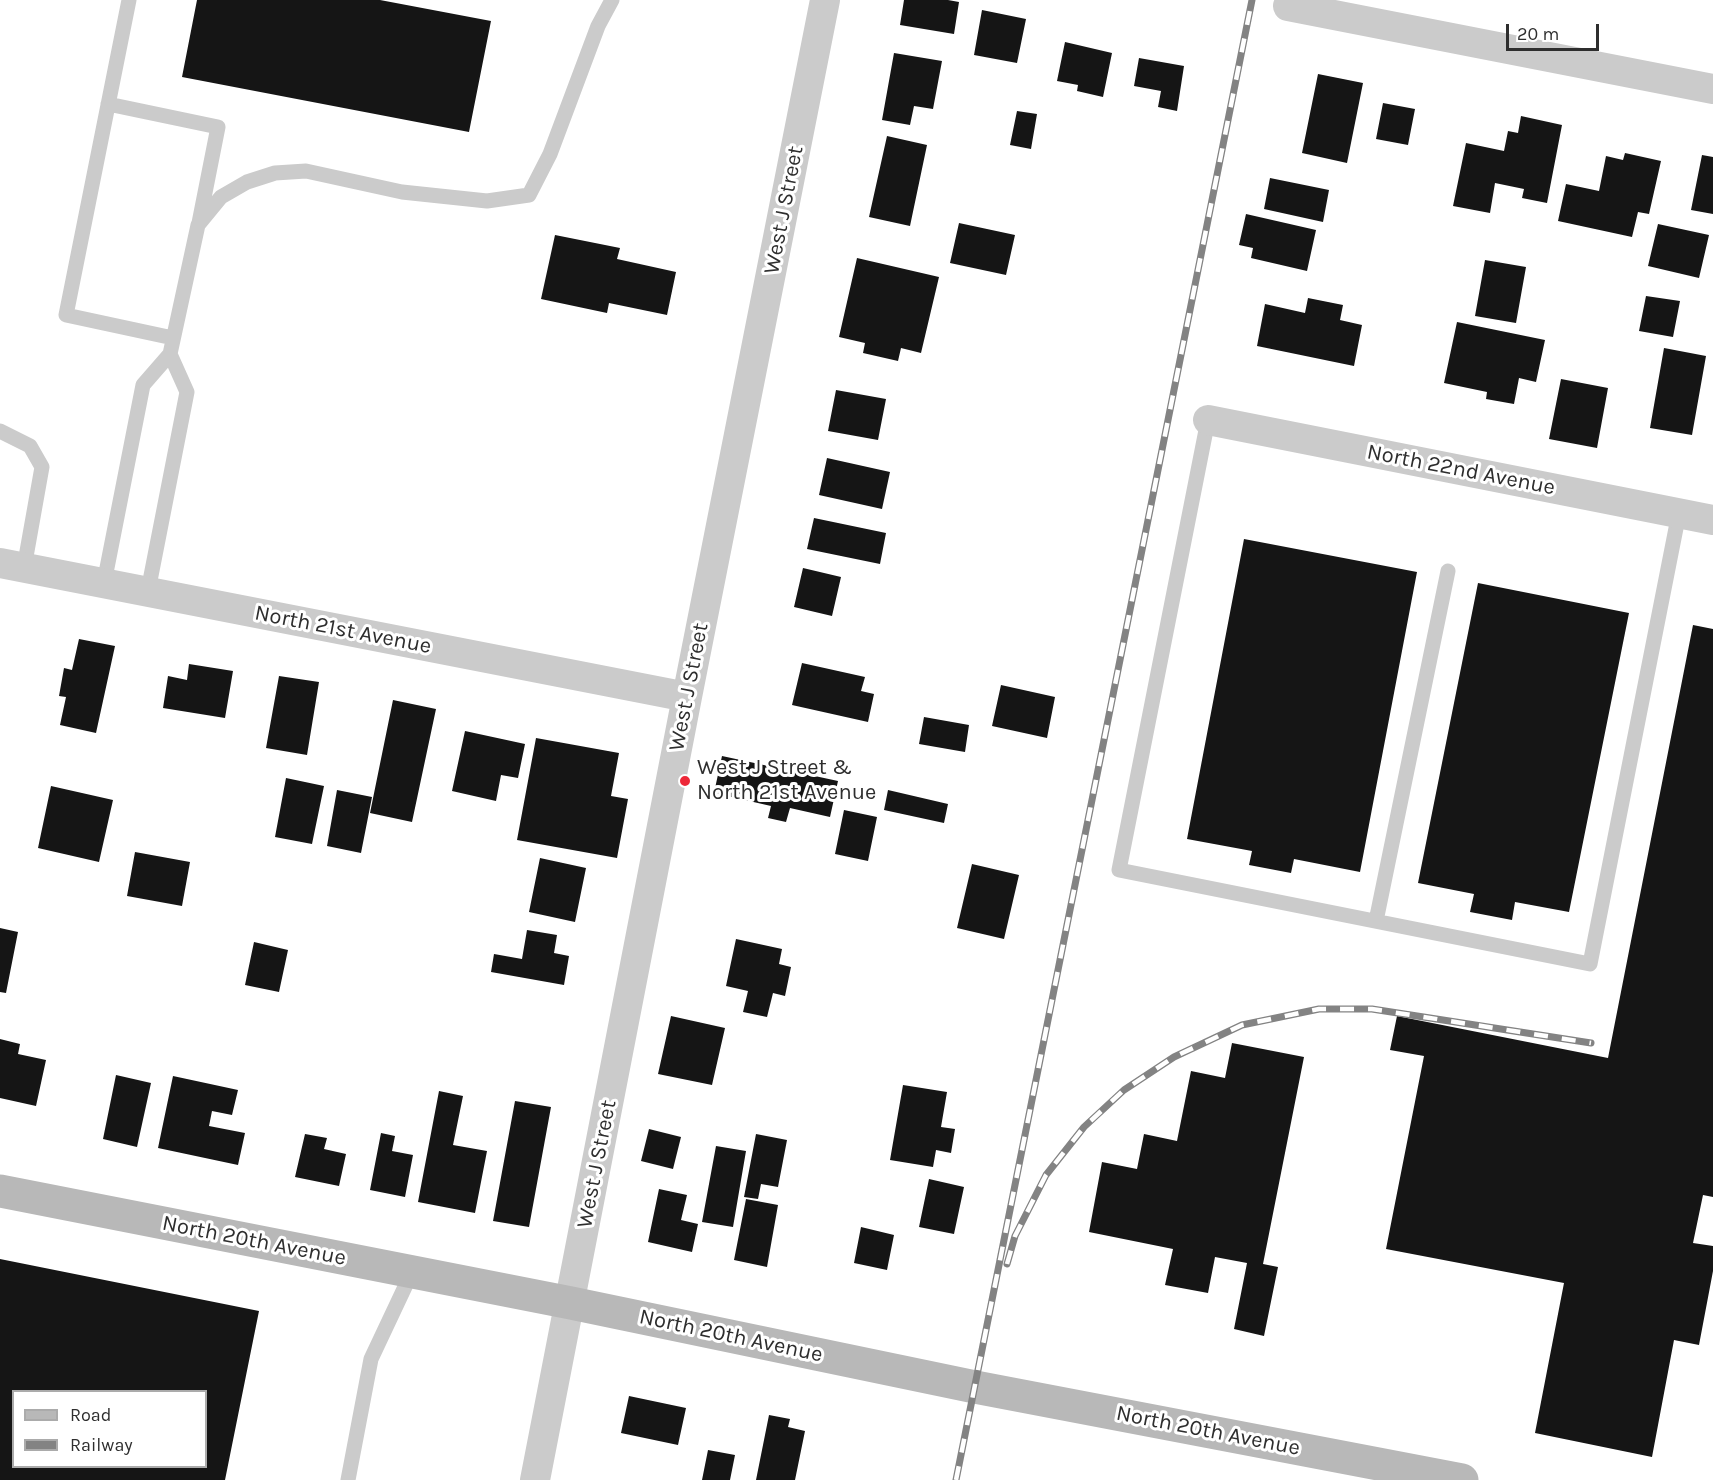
<!DOCTYPE html>
<html>
<head>
<meta charset="utf-8">
<style>
  body { margin:0 }
  #map { position:relative; width:1713px; height:1480px; overflow:hidden; background:#fff; font-family:Karla,sans-serif }
  canvas { display:block }
  .legend { position:absolute; left:12px; top:1390px; width:195px; height:78px; box-sizing:border-box; background:#fff; border:2px solid #ababab; margin:0; padding:8px 10px; list-style:none; font-size:18px; color:#2e2e2e }
  .legend li { display:flex; align-items:center; gap:12px; height:30px }
  .legend b { width:30px; border:2px solid #ababab }
  .scale { position:absolute; left:1506px; top:24px; width:93px; height:27px; box-sizing:border-box; border:3px solid #2e2e2e; border-top:0; padding-left:8px; font-size:18px; line-height:21px; white-space:nowrap; color:#2e2e2e; -webkit-text-stroke:4px #fff; paint-order:stroke }
</style>
</head>
<body>
<div id="map">
<canvas width="1713" height="1480"></canvas>
<ul class="legend">
<li><b style="height:8px;background:#b8b8b8"></b>Road</li>
<li><b style="height:8px;background:#838383"></b>Railway</li>
</ul>
<div class="scale">20 m</div>
</div>
<script>
const g = document.querySelector('canvas').getContext('2d');
g.lineJoin = 'round';
function paint(path, color) { g.fillStyle = color; g.fill(path, 'evenodd'); }
function stroke(path, color, width, dash) { g.strokeStyle = color; g.lineWidth = width; g.lineCap = dash ? 'butt' : 'round'; g.setLineDash(dash || []); g.stroke(path); }
function drawText(font, color, halo, rows, align = 'center') {
  g.font = font + ' Karla,sans-serif'; g.lineWidth = 6; g.setLineDash([]); g.textBaseline = 'middle'; g.strokeStyle = halo; g.fillStyle = color; for (const [text, x, y, turn = 0] of rows) {
    g.save(); g.translate(x, y); g.rotate((+turn || 0) * Math.PI / 180); g.textAlign = isNaN(turn) ? turn : align; if (halo) g.strokeText(text, 0, 0); g.fillText(text, 0, 0); g.restore();
  }
}
paint(new Path2D(`
  M197,0H380L491,21L469,132L182,77Z
  M904,0H948L959,2L954,34L900,25Z
  M982,10L1026,19L1017,63L974,55Z
  M1065,42L1112,53L1103,97L1077,91L1078,85L1057,81Z
  M894,53L942,61L933,109L914,106L910,125L882,120Z
  M1139,58L1184,66L1177,111L1158,107L1161,91L1134,86Z
  M1318,74L1363,83L1347,163L1302,153Z
  M1383,103L1415,109L1408,145L1376,139Z
  M1017,111L1037,114L1031,149L1010,145Z
  M1521,116L1562,125L1547,203L1522,198L1524,189L1495,183L1490,213L1453,206L1466,143L1504,151L1508,131L1518,133Z
  M887,136L927,145L910,226L869,217Z
  M1625,153L1661,161L1649,214L1638,212L1632,237L1558,221L1566,184L1599,191L1606,156L1623,160Z
  M1702,155L1713,157V214L1691,210Z
  M1270,178L1329,190L1323,222L1264,209Z
  M1246,214L1316,230L1307,271L1251,258L1253,248L1239,245Z
  M959,223L1015,235L1006,275L950,263Z
  M1658,224L1709,235L1699,278L1648,266Z
  M555,235L620,248L617,259L676,272L667,315L609,303L607,313L541,299Z
  M857,258L939,277L921,353L901,348L898,361L863,353L865,343L839,337Z
  M1485,260L1526,267L1516,323L1475,316Z
  M1646,296L1680,301L1673,337L1639,331Z
  M1308,298L1343,305L1340,320L1362,325L1354,366L1257,346L1265,304L1305,313Z
  M1457,322L1545,340L1536,382L1519,378L1514,404L1486,399L1487,392L1444,383Z
  M1664,348L1706,356L1692,435L1650,428Z
  M1561,379L1608,388L1597,448L1549,439Z
  M836,390L886,399L878,440L828,431Z
  M827,458L890,472L882,509L819,495Z
  M814,518L886,533L880,564L807,549Z
  M1244,539L1417,572L1360,872L1294,859L1291,873L1249,865L1252,851L1187,839Z
  M803,568L841,577L832,616L794,607Z
  M1478,583L1629,613L1569,912L1515,902L1512,920L1470,912L1474,894L1418,883Z
  M1693,625L1713,629V1197L1703,1195L1693,1243L1713,1246V1271L1699,1345L1674,1340L1652,1457L1535,1433L1564,1283L1386,1249L1424,1056L1390,1050L1397,1016L1608,1058Z
  M79,639L115,646L96,733L60,725L66,697L59,696L64,668L72,670Z
  M802,663L865,677L861,691L874,694L868,722L792,705Z
  M189,664L233,671L225,718L163,708L168,676L187,680Z
  M279,676L319,682L307,755L266,748Z
  M1001,685L1055,697L1047,738L992,726Z
  M393,700L436,709L412,822L370,813Z
  M924,717L969,725L965,752L919,744Z
  M465,731L525,744L518,778L501,775L496,801L452,791Z
  M536,738L619,753L611,796L628,799L617,858L517,840Z
  M722,756L838,781L830,817L790,808L786,822L768,818L771,806L714,793Z
  M286,778L324,786L312,844L275,837Z
  M51,786L113,800L99,862L38,848Z
  M337,790L372,797L361,853L327,846Z
  M888,790L948,804L944,823L884,810Z
  M844,810L877,817L868,861L835,854Z
  M135,852L190,862L182,906L127,896Z
  M540,858L586,868L575,922L529,912Z
  M972,864L1019,875L1004,939L957,928Z
  M0,928L18,932L6,993L0,992Z
  M527,930L557,935L554,953L569,956L564,985L491,972L494,954L522,959Z
  M736,939L782,949L779,964L791,967L785,996L773,993L767,1017L743,1012L748,991L726,986Z
  M254,942L288,950L279,992L245,985Z
  M671,1016L725,1028L712,1085L658,1074Z
  M0,1039L20,1044L18,1054L46,1060L36,1106L0,1098Z
  M1232,1043L1304,1057L1263,1264L1278,1267L1264,1336L1234,1329L1247,1263L1215,1257L1208,1293L1165,1285L1173,1249L1089,1232L1102,1162L1137,1169L1144,1134L1177,1141L1191,1071L1225,1078Z
  M116,1075L151,1083L137,1147L103,1139Z
  M173,1076L238,1090L232,1115L212,1111L209,1126L245,1133L238,1165L158,1148Z
  M903,1085L947,1092L941,1127L955,1129L951,1153L936,1150L933,1167L890,1160Z
  M439,1091L463,1096L453,1145L487,1151L475,1213L418,1202Z
  M515,1101L551,1107L529,1227L493,1221Z
  M649,1129L681,1137L673,1169L641,1161Z
  M381,1133L395,1136L392,1151L413,1155L405,1197L370,1190Z
  M305,1134L327,1138L324,1149L346,1154L339,1186L295,1177Z
  M756,1134L787,1140L778,1187L761,1184L758,1199L744,1197Z
  M716,1146L746,1151L733,1227L702,1222Z
  M929,1179L964,1187L954,1234L919,1227Z
  M659,1189L687,1195L681,1220L698,1224L692,1252L648,1242Z
  M746,1199L778,1205L767,1267L734,1260Z
  M861,1227L894,1235L887,1270L854,1263Z
  M0,1259L259,1311L225,1480H0ZM14,1392H206V1466H14Z
  M629,1396L686,1408L678,1445L621,1433Z
  M769,1415L790,1419L788,1427L805,1431L795,1480H756Z
  M708,1450L735,1455L730,1480H702Z`), '#151515');
stroke(new Path2D(`
  M129,0L66,315L173,338
  M108,104L218,127L199,223
  M1208,420L1119,870L1590,964L1679,513
  M0,431L30,446L42,467L24,568
  M104,583L143,385L170,354L198,225L221,197L247,182L275,173L306,171L402,192L487,201L529,195L550,154L598,26L612,0
  M148,591L187,392L170,354
  M1376,921L1448,571
  M348,1480L371,1359L412,1272`), '#cbcbcb', 15);
stroke(new Path2D(`
  M1288,6L1713,89
  M1208,420L1713,520
  M0,563L687,697
  M535,1480L687,697L825,0`), '#cbcbcb', 30);
stroke(new Path2D(`
  M0,1191L571,1303L975,1387L1462,1480`), '#b8b8b8', 33);
const rail = new Path2D(`
  M1007,1264L1015,1236L1046,1175L1084,1127L1124,1090L1174,1057L1242,1025L1319,1009H1372L1591,1043
  M956,1480L1252,0`);
stroke(rail, '#838383', 7);
stroke(rail, '#fff', 4.5, [14]);
for (const [x, y, r, color] of [
  [685,781,6,"#ed2738"]
]) { const dot = new Path2D(); dot.arc(x, y, r, 0, 2 * Math.PI); g.fillStyle = color; g.fill(dot); stroke(dot, '#fff', 2); }
drawText('22px', '#2e2e2e', '#fff', [
  ["West J Street",784,210,-79],
  ["North 22nd Avenue",1461,470,11],
  ["North 21st Avenue",343,630,11],
  ["West J Street",689,687,-79],
  ["West J Street",597,1164,-79],
  ["North 20th Avenue",254,1241,11],
  ["North 20th Avenue",731,1336,12],
  ["North 20th Avenue",1208,1431,11]
]);
drawText('22px', '#2e2e2e', '#fff', [
  ["West J Street &",697,768],
  ["North 21st Avenue",697,793]
], 'left');
</script>
</body>
</html>
